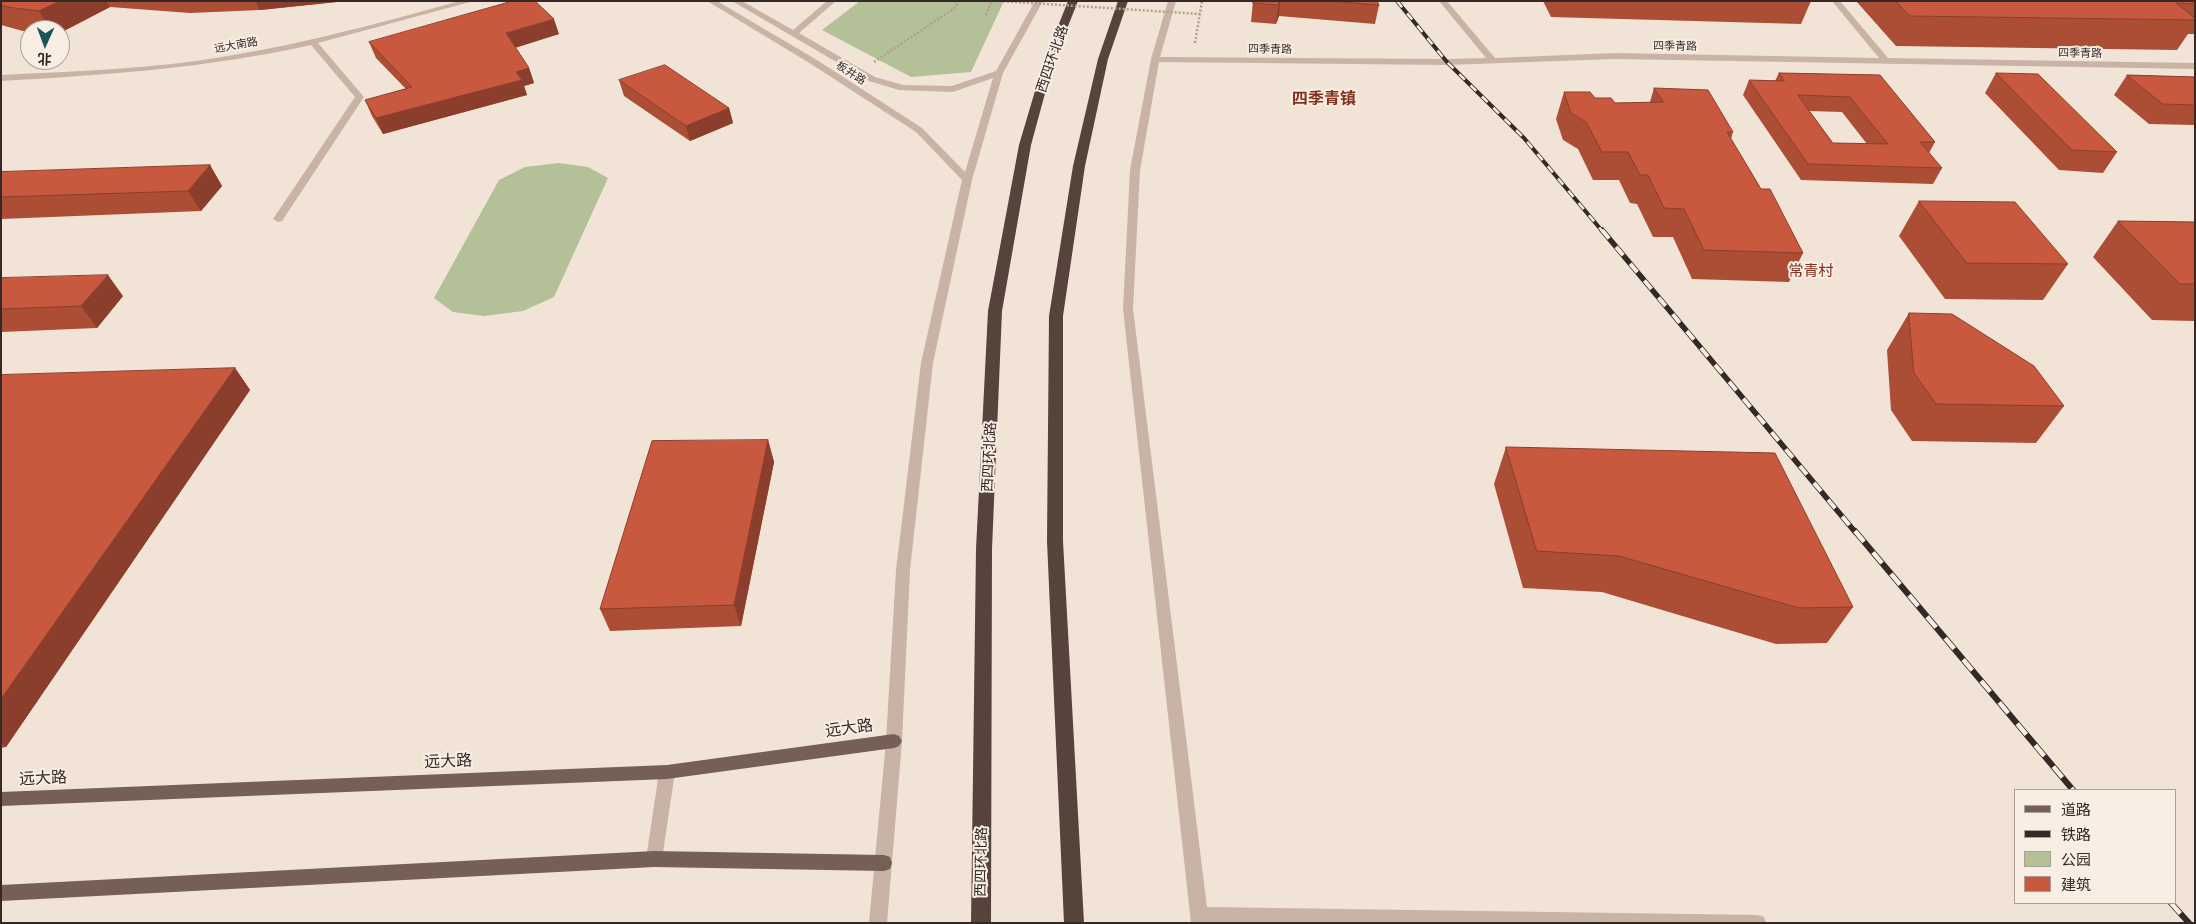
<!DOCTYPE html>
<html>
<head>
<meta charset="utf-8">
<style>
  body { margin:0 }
  #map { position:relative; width:2196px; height:924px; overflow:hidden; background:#f1e4d7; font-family:Commissioner,"Noto Sans SC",sans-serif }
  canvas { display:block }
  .frame { position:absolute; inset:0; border:2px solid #342926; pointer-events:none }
  .legend { position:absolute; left:2014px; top:789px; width:162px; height:115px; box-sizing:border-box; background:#f9eee4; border:1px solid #aa9f98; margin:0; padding:6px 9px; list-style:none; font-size:15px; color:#342926 }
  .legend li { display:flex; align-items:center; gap:10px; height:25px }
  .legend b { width:25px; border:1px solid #aa9f98 }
  .north { position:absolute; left:20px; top:20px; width:50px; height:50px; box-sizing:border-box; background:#f9eee4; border:1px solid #aa9f98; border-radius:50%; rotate:182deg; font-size:14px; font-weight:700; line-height:20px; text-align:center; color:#342926 }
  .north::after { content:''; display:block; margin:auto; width:18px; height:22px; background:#1b5556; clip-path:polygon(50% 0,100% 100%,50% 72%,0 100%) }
</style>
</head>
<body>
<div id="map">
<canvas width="2196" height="924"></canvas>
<div class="frame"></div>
<ul class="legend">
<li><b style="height:6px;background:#765f56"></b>道路</li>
<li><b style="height:6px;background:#342926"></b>铁路</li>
<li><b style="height:14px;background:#b4c098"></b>公园</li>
<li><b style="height:14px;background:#c8593f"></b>建筑</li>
</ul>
<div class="north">北</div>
</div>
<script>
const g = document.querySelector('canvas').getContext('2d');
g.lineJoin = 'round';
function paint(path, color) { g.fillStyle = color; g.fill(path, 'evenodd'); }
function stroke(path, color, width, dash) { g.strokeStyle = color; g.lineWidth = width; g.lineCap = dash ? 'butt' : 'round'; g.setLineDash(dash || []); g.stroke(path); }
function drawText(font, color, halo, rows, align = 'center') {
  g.font = font + ' Commissioner,"Noto Sans SC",sans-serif'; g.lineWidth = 4; g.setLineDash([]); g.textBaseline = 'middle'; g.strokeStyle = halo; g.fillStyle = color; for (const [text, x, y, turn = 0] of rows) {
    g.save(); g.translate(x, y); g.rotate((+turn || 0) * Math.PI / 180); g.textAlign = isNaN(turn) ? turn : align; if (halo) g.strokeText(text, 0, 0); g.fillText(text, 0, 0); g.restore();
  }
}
paint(new Path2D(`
  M860,1H1004L971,72L911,77L822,30Z
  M559,163L588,167L608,178L554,297L523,311L484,316L453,312L434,298L499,180L525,167Z`), '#b4c098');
stroke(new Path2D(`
  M986,15L992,1
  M1195,43L1202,1
  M874,62L956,7L958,1`), '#b59d8e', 2.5, [2, 2]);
paint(new Path2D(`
  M460,1H474L318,43L364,97L282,221L278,222L273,219L355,97L311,45C208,68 106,75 1,81V75C77,71 153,69 228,56C306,43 384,22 460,1Z
  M707,1H717L817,60L922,128L965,172L993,78L953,92L899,90L869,81L732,1H742L793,30L827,1H836L799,33L875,77L903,85L952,86L996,71L1035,1H1043L1003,73L972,180L933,363L910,570L902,741L887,923H869L886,741L896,570L921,363L962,180L916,132L811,64Z
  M1168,1H1176L1160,57L1447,59L1486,58L1439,1H1447L1495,58L1615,53L1879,58L1832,1H1840L1888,58L2195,63V69L1615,59L1447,65L1159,62L1140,170L1133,309L1207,907L1758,915L1764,917L1766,923H1191L1123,309L1130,170L1151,59Z
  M667,765L673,767L675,772L662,859L660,864L654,867L648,864L646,859L659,772L661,767Z`), '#c9b3a4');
paint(new Path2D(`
  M894,734L899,736L902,741L899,746L894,748L667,779L1,806V792L667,765Z
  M654,851L884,855L890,857L892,863L890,869L884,871L654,867L1,901V885Z`), '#765f56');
paint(new Path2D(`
  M1068,1H1078L1053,64L1031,145L1002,311L992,549L991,923H971L976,549L988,311L1019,145L1043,64Z
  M1118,1H1128L1108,59L1085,166L1063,316V541L1084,923H1064L1047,541L1049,316L1073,166L1098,59Z`), '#55433c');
const railFar2 = new Path2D(`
  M1397,1L1447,62L1524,138L1603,232`);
const railFar1 = new Path2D(`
  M1602,230L1856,533`);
const rail = new Path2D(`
  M1855,531L2073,790
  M2171,903L2189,923`);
stroke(railFar2, '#342926', 4);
stroke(railFar1, '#342926', 5.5);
stroke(rail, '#342926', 6);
stroke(railFar2, '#f9eee4', 2.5, [8]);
stroke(railFar1, '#f9eee4', 4, [11]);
stroke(rail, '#f9eee4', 4.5, [14]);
stroke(new Path2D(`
  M999,1L1200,14`), '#b59d8e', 2.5, [2, 2]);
paint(new Path2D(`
  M1,1H346L260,10L190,13L110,7L60,33V30H30V32L23,31L1,25Z
  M1253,1H1377L1379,5L1375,24L1279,16L1276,24L1251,22Z
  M1543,1H1811L1801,24L1551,17Z
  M1856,1H2195V34H2188L2177,50L1896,46Z
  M559,34L515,47L529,68L534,83L524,86L527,95L383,134L372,116L365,100L406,89L376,58L369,42Z
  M1779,73L1880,75L1935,142L1929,153L1942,168L1933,184L1801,180L1743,95L1749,80L1775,81ZM1809,111L1842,112L1867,144L1833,143Z
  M1996,73L2117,152L2103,173L2059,170L1985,93Z
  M2127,75L2195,77V125L2149,124L2114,95Z
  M619,80L729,108L733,123L690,141L624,96Z
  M1654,88L1733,132L1731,139L1761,189L1803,253L1789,282L1692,279L1673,237H1653L1637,204L1630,203L1619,180H1593L1578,149L1563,140L1556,119L1564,92L1595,98L1615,103L1650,102Z
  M210,165L222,186L201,211L1,219V172Z
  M1919,201L2068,264L2043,300L1945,299L1899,236Z
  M2118,221L2195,222V321L2152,320L2093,257Z
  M1,278L123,296L97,328L1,332Z
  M1909,313L2064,406L2036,443L1912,441L1891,410L1887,350Z
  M235,368L250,390L6,747L1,748V375Z
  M768,440L774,462L741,626L610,631L600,609Z
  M1506,447L1853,607L1827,643L1776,644L1602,592L1523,588L1494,484Z`), '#ac4d36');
paint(new Path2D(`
  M60,1H106L110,7L60,33V30H51L39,11Z
  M255,1H346L260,10Z
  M1279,1H1280L1279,16L1276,24Z
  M554,19L559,34L512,49L506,33Z
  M529,68L534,83L524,86L527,95L383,134L376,118Z
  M729,108L733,123L690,141L686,126Z
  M210,165L222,186L201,211L188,191Z
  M108,275L123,296L97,328L81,306Z
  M235,368L250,390L6,747L1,743V699Z
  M768,440L774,462L741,626L734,605Z`), '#8c3e2c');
const building = new Path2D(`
  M1,1H60L39,11L7,7L1,5Z
  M513,1H535L554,19L506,33L529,68L516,72L522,80L376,118L365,100L412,87L369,42Z
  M1253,1H1279L1278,5L1253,3Z
  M1332,1H1377L1379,5Z
  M1896,1H2195V4L2176,3L2195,18V20L1910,16Z
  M665,65L729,108L686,126L619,80Z
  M1779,73L1880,75L1935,142H1920L1942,168L1808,164L1749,80L1784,81ZM1798,95L1850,97L1888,144L1833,143Z
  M1996,73L2038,74L2117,152L2072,150Z
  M2127,75L2195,77V105L2163,104Z
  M1654,88L1708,90L1733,132H1727L1761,189H1770L1803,253L1704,250L1684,209L1664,208L1648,175H1640L1628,152H1602L1586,122L1571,113L1564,92H1590L1595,98H1611L1615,103L1663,102Z
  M210,165L188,191L1,197V172Z
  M1919,201L2015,202L2068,264L1967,263Z
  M2118,221L2195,222V284H2180Z
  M108,275L81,306L1,309V278Z
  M1909,313L1952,314L2034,366L2064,406L1936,404L1914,373Z
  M235,368L1,699V375Z
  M768,440L734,605L600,609L652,441Z
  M1506,447L1775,453L1853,607L1799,608L1619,556L1537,551Z`);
paint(building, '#c8593f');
stroke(building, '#8c3e2c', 1);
drawText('11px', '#342926', '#f9eee4', [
  ["远大南路",236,45,-10],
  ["四季青路",1675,46,1],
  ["四季青路",1270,49,1],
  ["四季青路",2080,53,1],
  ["板井路",851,73,33]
]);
drawText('14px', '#342926', '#f9eee4', [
  ["西四环北路",1052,59,-71],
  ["西四环北路",989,457,-87],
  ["西四环北路",981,862,-89]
]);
drawText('15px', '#84311e', '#f9eee4', [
  ["常青村",1811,271]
]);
drawText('bold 16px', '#84311e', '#f9eee4', [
  ["四季青镇",1324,99]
]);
drawText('16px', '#342926', '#f9eee4', [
  ["远大路",849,728,-8],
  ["远大路",448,761,-2],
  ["远大路",43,778,-3]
]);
</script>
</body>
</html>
